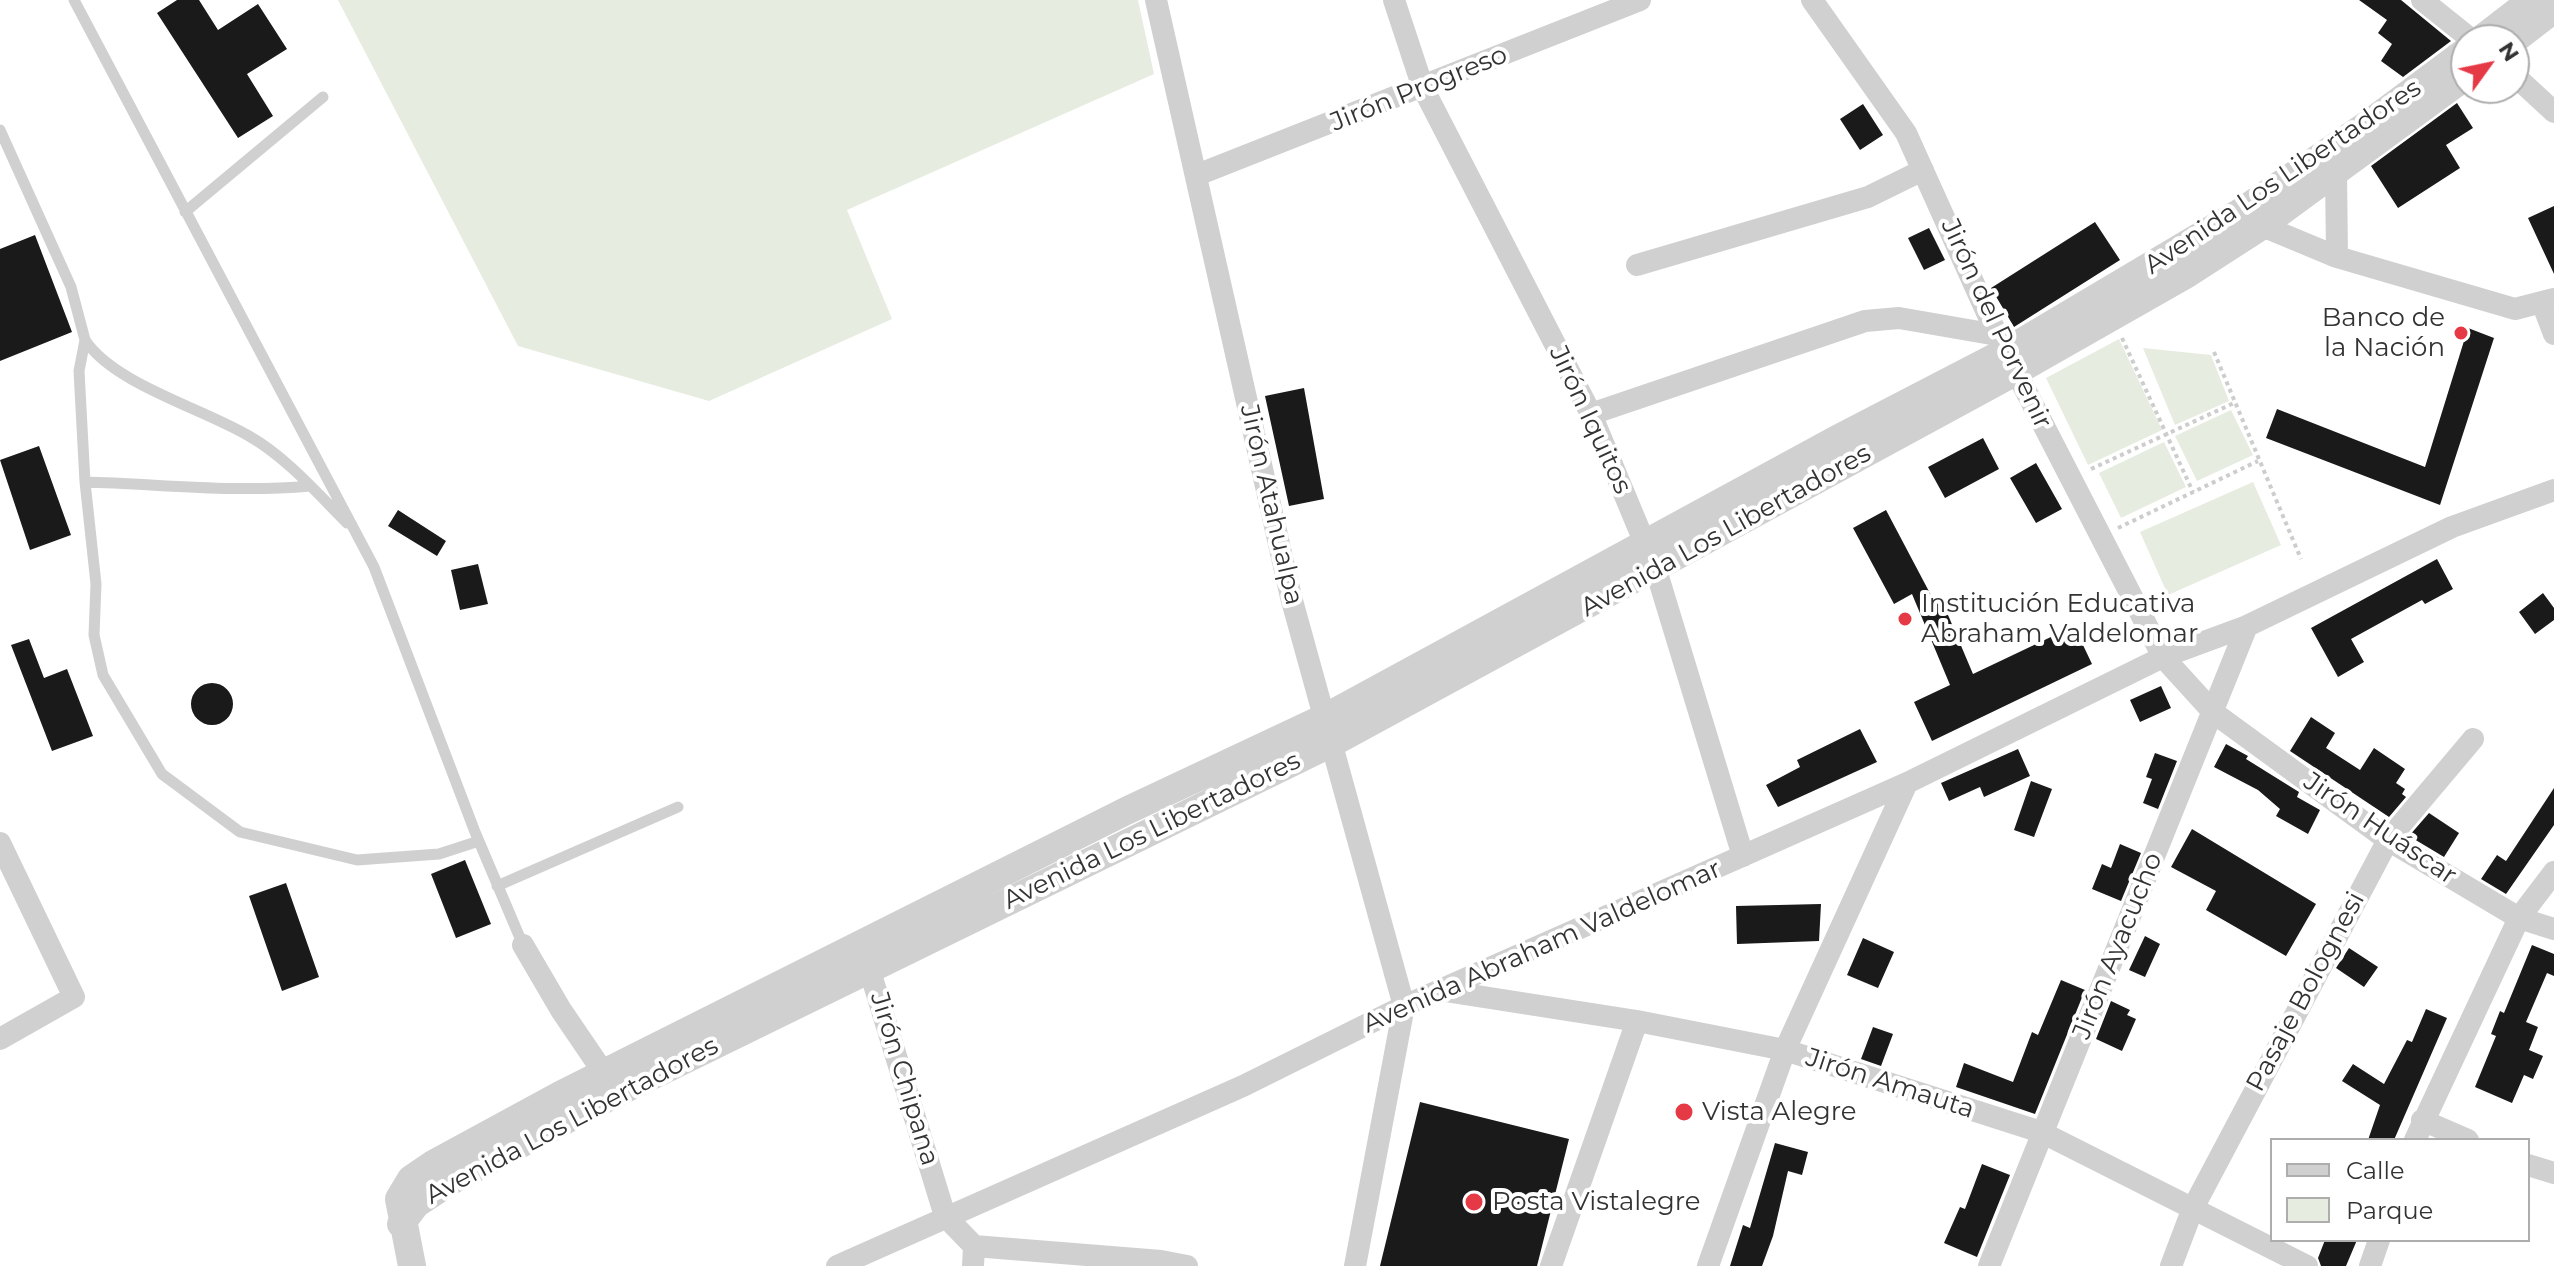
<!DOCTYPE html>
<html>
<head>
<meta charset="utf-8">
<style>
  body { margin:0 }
  #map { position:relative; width:2554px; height:1266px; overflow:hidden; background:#fff; font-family:Montserrat,sans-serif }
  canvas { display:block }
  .legend { position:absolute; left:2270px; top:1138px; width:260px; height:104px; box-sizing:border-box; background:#fff; border:2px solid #adadad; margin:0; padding:10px 14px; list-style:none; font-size:24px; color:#333 }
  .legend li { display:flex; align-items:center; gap:16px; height:40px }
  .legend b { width:40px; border:2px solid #adadad }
  .north { position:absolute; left:2450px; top:24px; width:80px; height:80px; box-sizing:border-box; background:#fff; border:2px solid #adadad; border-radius:50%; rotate:57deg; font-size:22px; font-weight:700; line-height:32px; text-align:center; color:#333 }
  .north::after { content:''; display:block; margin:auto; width:28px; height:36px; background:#e63946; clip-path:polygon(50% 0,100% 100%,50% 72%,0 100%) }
</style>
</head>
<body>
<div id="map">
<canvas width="2554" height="1266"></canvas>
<ul class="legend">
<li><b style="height:10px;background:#d0d0d0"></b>Calle</li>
<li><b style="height:22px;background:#e6ecdf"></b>Parque</li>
</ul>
<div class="north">N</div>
</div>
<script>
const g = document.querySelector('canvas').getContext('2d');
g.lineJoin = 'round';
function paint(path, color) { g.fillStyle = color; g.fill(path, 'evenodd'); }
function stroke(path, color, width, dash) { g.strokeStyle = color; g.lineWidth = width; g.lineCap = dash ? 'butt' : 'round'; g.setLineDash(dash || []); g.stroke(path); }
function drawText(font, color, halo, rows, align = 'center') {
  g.font = font + ' Montserrat,sans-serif'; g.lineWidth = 8; g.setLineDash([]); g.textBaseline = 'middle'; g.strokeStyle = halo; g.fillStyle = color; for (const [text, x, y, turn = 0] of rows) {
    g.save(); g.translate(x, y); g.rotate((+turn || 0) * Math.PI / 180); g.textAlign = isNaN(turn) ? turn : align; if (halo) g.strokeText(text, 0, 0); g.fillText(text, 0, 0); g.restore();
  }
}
paint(new Path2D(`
  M338,0H1138L1154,74L847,210L892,319L709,401L518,346Z
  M2119,339L2162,430L2088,465L2046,378Z
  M2143,348L2211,355L2229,401L2175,425Z
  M2231,410L2253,455L2197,481L2175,436Z
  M2164,442L2186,487L2121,518L2099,473Z
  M2253,482L2281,545L2168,595L2140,532Z`), '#e6ecdf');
paint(new Path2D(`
  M177,0H199L218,30L258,4L287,49L247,74L273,116L238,138L157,13Z
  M2359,0H2401L2451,41L2403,77L2381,61L2392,44L2378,33L2387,20Z
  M2457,103L2473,128L2446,145L2460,168L2398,208L2371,166Z
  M1863,104L1883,135L1860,150L1840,119Z
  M2554,206V274L2528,218Z
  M2095,222L2120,260L2014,327L1991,288Z
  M1929,228L1945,260L1924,270L1908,238Z
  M35,235L72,332L0,361V249Z
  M2468,328L2494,338L2440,505L2266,438L2277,409L2425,467Z
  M1304,388L1324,499L1289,506L1265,396Z
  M1983,438L1999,469L1945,498L1928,467Z
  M39,446L71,535L30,550L0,460Z
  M2036,463L2062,509L2036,523L2010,478Z
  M398,510L446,541L437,556L388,526Z
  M1886,510L1933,599L1940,596L1973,674L2074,626L2092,664L1932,741L1914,702L1950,685L1912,594L1894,604L1853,528Z
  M2437,559L2453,589L2425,604L2422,600L2351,639L2364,662L2338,677L2311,628Z
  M478,564L488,604L460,610L451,570Z
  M2543,593L2554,608V620L2535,634L2519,612Z
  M29,639L44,678L67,669L93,736L52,751L11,645Z
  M191 704a21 21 0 1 1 42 0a21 21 0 1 1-42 0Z
  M2161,686L2171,708L2140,722L2130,700Z
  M2311,717L2335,733L2326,748L2360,770L2374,748L2405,769L2396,783L2405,789L2402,794L2406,797L2389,817L2290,751Z
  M1860,729L1877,762L1778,807L1766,785L1800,767L1797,760Z
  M2226,744L2248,756L2246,759L2299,792L2297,797L2320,810L2308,834L2276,816L2280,809L2258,790L2214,767Z
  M2018,749L2030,776L1984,797L1980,787L1949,801L1941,783Z
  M2155,753L2177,761L2158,809L2143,803L2152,779L2146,777Z
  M2031,781L2052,789L2034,837L2014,830Z
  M2554,788V825L2506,894L2481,879L2497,855L2506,861Z
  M2429,813L2459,833L2444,857L2409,836Z
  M2192,829L2316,904L2286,956L2206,910L2216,891L2171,867Z
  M2120,844L2141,853L2121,901L2092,889L2102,864L2111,868Z
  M465,860L491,924L456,938L431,874Z
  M286,883L319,977L282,991L249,896Z
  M1821,904L1819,941L1737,944L1736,906Z
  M2145,936L2160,944L2145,977L2129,970Z
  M1863,938L1894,952L1878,988L1847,975Z
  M2532,945L2554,954V976L2547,973L2526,1022L2538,1027L2529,1050L2543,1056L2533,1079L2524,1075L2512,1103L2475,1087L2496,1036L2491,1034L2500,1011L2504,1013Z
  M2349,948L2378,967L2364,987L2336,968Z
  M2061,980L2085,990L2035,1114L1956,1087L1964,1063L2013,1082L2032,1032L2038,1035Z
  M2111,1001L2130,1010L2127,1015L2136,1019L2122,1051L2096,1039Z
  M2426,1009L2447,1018L2394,1140H2368L2380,1105L2342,1081L2353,1064L2384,1084L2407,1040L2412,1042Z
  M1873,1027L1893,1034L1881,1066L1861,1059Z
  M1420,1102L1569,1139L1537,1266H1380Z
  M1775,1143L1808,1152L1802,1175L1788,1171L1773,1236L1762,1266H1730L1743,1225L1750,1228Z
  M1982,1164L2010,1175L1977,1257L1944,1243L1960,1207L1965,1209Z
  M2325,1240H2357L2346,1266H2321L2318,1258Z`), '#1a1a1a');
stroke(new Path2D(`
  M2122,338L2193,492
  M2214,352L2301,559
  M2091,469L2234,403
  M2118,528L2258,461`), '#cdcdcd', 4, [4, 4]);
stroke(new Path2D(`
  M74,0L374,567L475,832L523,945
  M0,130L71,287L85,340L79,371L85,482L96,584L94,635L103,675L162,774L240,832L357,860L439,854L479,841
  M185,212L323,97
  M85,340C114,384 202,408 249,436C286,457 317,493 347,523
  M85,482C161,484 233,493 310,486
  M497,886L678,807`), '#d0d0d0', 11);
stroke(new Path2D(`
  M1156,0L1291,597L1404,1006L1355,1266
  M1394,0L1423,88L1591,414L1656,570L1743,856
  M1812,0L1906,133L1997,335L2163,657L2214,713L2388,840L2519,918L2554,929
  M2422,0L2472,40
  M2514,75L2554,112
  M2330,160L2336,171L2337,257
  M1197,175L1640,0
  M2248,220L2337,257L2515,309L2554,299
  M1637,265L1868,197L1923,170
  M2543,305L2554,334
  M1591,414L1865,321L1899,318L1997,335
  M0,843L74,997L0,1039
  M523,945L561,1010L612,1085
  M865,955L945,1216L974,1246L973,1266
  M1445,991L1637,1021L1785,1050L2041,1132L2307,1266
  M2422,1120L2468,1140
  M2415,1140L2519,918L2554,872
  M2528,1165L2554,1173
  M974,1246L1161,1261L1187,1266
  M837,1266L1243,1086L1404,1006L1907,783L2163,657L2247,626L2452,527L2554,490
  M1551,1266L1637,1021
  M1708,1266L1785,1050L1907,783
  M1989,1266L2247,626
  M2171,1266L2193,1208L2388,840L2473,739
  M2370,1266L2379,1240`), '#d0d0d0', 22);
stroke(new Path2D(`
  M2480,40L2532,0
  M2514,40L2554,9
  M401,1224L416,1204L451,1181L617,1093L1334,742L2015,372L2187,274L2260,227L2466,76
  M412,1266L399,1199L411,1179L433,1164L560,1095L1126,811L1326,717L1837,439L2005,352L2239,213L2368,124L2466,51`), '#d0d0d0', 28);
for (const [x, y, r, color] of [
  [2461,333,8,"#e63946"],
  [1905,619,8,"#e63946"],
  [1684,1112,10,"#e63946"],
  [1474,1202,10,"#e63946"]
]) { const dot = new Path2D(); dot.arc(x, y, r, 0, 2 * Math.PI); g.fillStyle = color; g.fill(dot); stroke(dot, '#fff', 3); }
drawText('26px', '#333', '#fff', [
  ["Jirón Progreso",1419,89,-22],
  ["Avenida Los Libertadores",2283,177,-34],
  ["Jirón del Porvenir",1996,324,65],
  ["Jirón Iquitos",1590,420,65],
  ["Jirón Atahualpa",1271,505,77],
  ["Avenida Los Libertadores",1726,531,-29],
  ["Jirón Huáscar",2380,829,34],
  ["Avenida Los Libertadores",1152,831,-26],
  ["Jirón Ayacucho",2118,946,-68],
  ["Avenida Abraham Valdelomar",1542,947,-24],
  ["Pasaje Bolognesi",2306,992,-62],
  ["Jirón Chipana",904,1079,73],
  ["Jirón Amauta",1890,1084,18],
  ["Avenida Los Libertadores",572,1121,-28]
]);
drawText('26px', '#333', '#fff', [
  ["Banco de",2445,318,"right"],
  ["la Nación",2445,348,"right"],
  ["Institución Educativa",1921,604],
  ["Abraham Valdelomar",1921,634],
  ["Vista Alegre",1702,1112],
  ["Posta Vistalegre",1492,1202]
], 'left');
</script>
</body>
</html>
